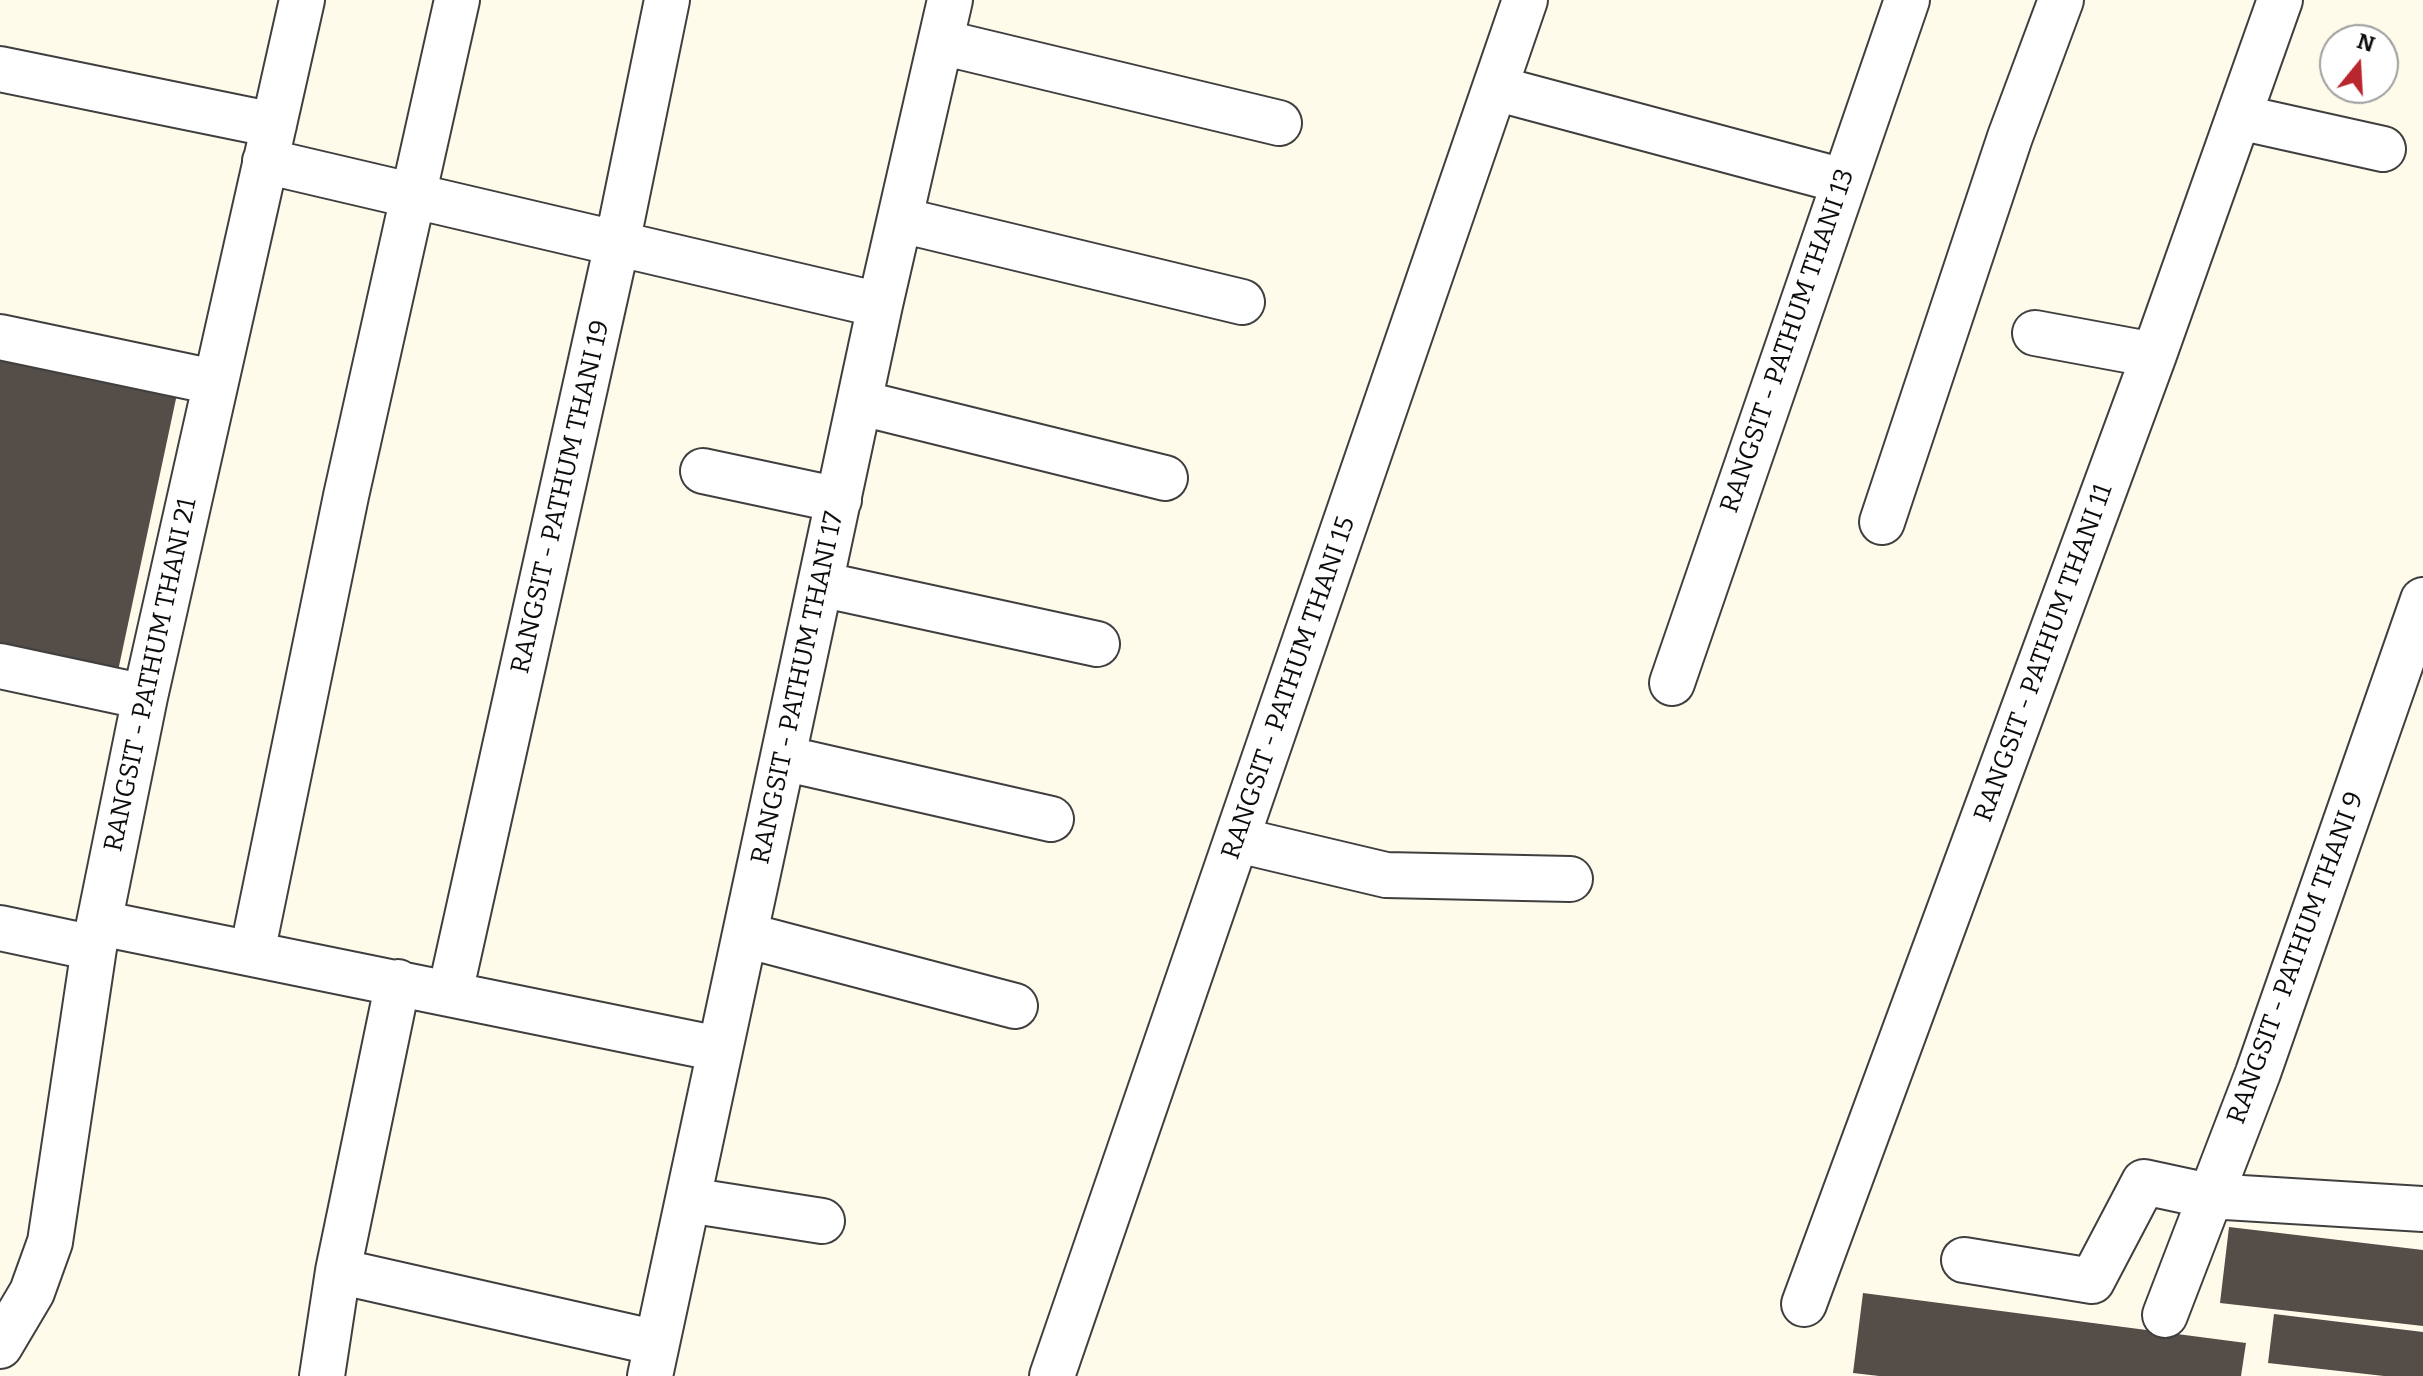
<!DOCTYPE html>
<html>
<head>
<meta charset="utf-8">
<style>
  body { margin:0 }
  #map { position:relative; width:2423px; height:1376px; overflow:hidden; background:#fffbeb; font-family:Bitter,serif }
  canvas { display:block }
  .north { position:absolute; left:2319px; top:24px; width:80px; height:80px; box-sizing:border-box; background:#fff; border:2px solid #9e9e9e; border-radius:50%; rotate:18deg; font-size:22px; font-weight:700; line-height:32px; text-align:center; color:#0c0c0c }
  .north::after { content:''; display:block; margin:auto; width:28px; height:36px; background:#b9262d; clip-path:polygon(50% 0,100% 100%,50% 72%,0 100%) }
</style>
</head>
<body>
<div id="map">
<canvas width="2423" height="1376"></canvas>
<div class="north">N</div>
</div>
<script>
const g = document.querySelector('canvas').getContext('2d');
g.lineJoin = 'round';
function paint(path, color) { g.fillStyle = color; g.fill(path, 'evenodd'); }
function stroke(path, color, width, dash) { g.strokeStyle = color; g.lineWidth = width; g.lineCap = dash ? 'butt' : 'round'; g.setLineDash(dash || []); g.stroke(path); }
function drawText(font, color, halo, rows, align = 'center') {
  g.font = font + ' Bitter,serif'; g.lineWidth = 8; g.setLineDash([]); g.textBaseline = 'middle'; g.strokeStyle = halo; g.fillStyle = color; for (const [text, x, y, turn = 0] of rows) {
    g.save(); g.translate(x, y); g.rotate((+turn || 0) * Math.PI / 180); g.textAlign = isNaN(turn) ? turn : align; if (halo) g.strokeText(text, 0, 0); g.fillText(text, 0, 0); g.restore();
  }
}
paint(new Path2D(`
  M0,356L177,394L118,671L0,646Z
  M2229,1227L2423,1250V1326L2220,1303Z
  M1863,1293L2246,1343L2241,1376H1879L1853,1373Z
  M2274,1314L2423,1332V1376H2384L2268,1363Z`), '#544d48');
const minor = new Path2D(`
  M941,42L1279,123
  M0,69L274,125
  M1495,88L1843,181
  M2239,117L2383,149
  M265,161L880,305
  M901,220L1242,302
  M2035,333L2154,355
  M0,337L214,382
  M861,403L1165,478
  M703,471L839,500
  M1882,522L2010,137L2061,0
  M820,584L1097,644
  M0,666L145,697
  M1672,683L1907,0
  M783,758L1051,819
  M1238,840L1386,875L1570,879
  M100,923L719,1049
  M0,928L94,948
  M745,935L1015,1006
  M252,953L346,496L457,0
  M450,993L617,244L667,0
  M688,1200L822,1221
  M1964,1260L2092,1281L2144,1182L2209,1196L2423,1209
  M338,1271L657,1343
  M1804,1304L2154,355L2280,0
  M2165,1315L2258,1073L2423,600
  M0,1346L32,1292L50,1242L94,948L145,697L302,0
  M322,1376L338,1271L398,982
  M650,1376L880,305L950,0
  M1052,1376L1525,0`);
stroke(minor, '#3f3f3f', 48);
stroke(minor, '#fff', 44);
drawText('26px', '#0c0c0c', '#fff', [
  ["RANGSIT - PATHUM THANI 13",1788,341,-71],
  ["RANGSIT - PATHUM THANI 19",561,497,-77],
  ["RANGSIT - PATHUM THANI 11",2044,653,-70],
  ["RANGSIT - PATHUM THANI 21",151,675,-78],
  ["RANGSIT - PATHUM THANI 17",798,688,-78],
  ["RANGSIT - PATHUM THANI 15",1289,688,-71],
  ["RANGSIT - PATHUM THANI 9",2296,958,-70]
]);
</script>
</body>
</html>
